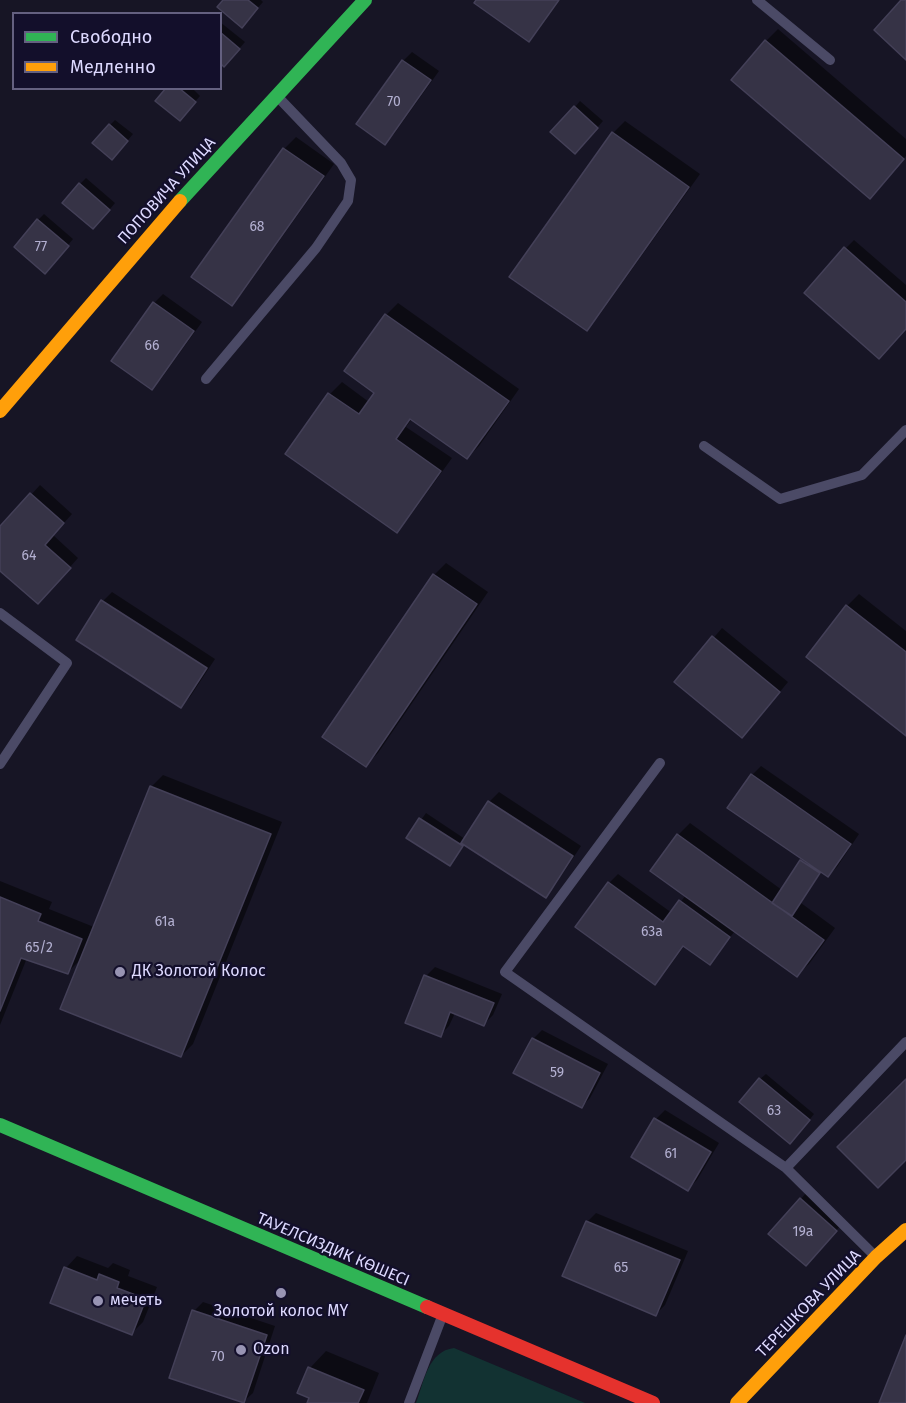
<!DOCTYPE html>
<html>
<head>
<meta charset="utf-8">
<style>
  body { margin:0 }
  #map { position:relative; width:906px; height:1403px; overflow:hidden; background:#171525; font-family:"Fira Sans",sans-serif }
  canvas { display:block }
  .legend { position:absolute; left:12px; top:12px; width:210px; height:78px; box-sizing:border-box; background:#130f2b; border:2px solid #646080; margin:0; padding:8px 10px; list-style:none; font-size:18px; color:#ddd9ff }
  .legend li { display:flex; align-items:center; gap:12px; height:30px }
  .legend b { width:30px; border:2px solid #646080 }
</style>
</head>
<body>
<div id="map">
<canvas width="906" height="1403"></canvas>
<ul class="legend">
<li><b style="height:8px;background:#30b455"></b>Свободно</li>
<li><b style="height:8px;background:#ff9f0a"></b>Медленно</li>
</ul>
</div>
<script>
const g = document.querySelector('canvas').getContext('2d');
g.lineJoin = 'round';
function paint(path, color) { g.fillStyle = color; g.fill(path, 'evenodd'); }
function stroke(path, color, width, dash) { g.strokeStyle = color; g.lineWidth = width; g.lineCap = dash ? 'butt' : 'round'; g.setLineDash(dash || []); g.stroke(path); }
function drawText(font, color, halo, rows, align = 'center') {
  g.font = font + ' "Fira Sans",sans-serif'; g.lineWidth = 4.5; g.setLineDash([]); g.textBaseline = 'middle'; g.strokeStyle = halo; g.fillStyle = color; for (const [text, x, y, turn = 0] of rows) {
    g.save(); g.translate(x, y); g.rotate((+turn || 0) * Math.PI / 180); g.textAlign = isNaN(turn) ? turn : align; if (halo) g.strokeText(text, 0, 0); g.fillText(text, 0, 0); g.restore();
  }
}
paint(new Path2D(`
  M454,1348L585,1403H416C424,1382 428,1351 454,1348Z`), '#123232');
paint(new Path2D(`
  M225,0H261L263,2L247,20Z
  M478,0H560L538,31L529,40Z
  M220,22L245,42L230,59L220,61Z
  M778,29L906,139V156L881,185L766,41Z
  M412,52L439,71L394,134L385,143L358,124L403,61Z
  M168,88H192L200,96L183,115Z
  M580,101L603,121L581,146L575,107Z
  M115,120L133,134L118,152L110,125Z
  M625,121L700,174L598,317L586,329L613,133Z
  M296,137L334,164L243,292L232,304L193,277L284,149Z
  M86,178L115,203L99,222L80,184Z
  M44,214L73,239L51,266L38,220Z
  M854,240L906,285V328L845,249Z
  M163,294L202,322L161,379L152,388L154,303Z
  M398,303L519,389L479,446L467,458L412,419L406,427L452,458L408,519L397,531L330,394L342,382L369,402L376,392L386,315Z
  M40,485L72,514L53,535L78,558L47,593L0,569V529Z
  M446,563L488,592L378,753L366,765L434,575Z
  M112,592L215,659L190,697L181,706L103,601Z
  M859,594L906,631V734L847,606Z
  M722,628L788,682L751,727L676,682Z
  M761,766L859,834L837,867L828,876L822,871L801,903L835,928L809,964L797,975L735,931L709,963L685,945L664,974L655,983L577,927L609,883L618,874L672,913L686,895L678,835L690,823L782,890L804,859L752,775Z
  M163,775L282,822L193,1044L181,1056L82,958L68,972L27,958L0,1025V881L52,902L49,909L94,927L151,787Z
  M499,792L581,846L554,887L545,896L465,844L455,858L409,837L426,813L465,839L490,801Z
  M435,967L502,994L493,1015L484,1024L455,1013L449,1026L440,1035L426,976Z
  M542,1030L608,1064L590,1098L581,1107L533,1039Z
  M766,1074L814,1114L796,1137L760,1079Z
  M665,1110L719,1143L697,1180L688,1189L633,1156L656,1119Z
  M806,1193L842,1224L811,1258L801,1199Z
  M596,1213L688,1251L665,1305L656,1314L587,1222Z
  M77,1256L108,1268L113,1263L130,1270L128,1276L157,1287L143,1322L131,1334L52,1303L66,1268Z
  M203,1302L275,1326L253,1393L243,1402L194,1311Z
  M326,1351L379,1373L367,1403H309L311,1397L310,1368Z`), '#0007');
const building = new Path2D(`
  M223,0H248L258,8L242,28L217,7Z
  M476,0H559L529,42L474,3Z
  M901,0H906V60L874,30Z
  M220,32L240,49L224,67L220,63Z
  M765,40L904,159L870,199L731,80Z
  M402,60L431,80L385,145L356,124Z
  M166,88H179L196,102L180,121L155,101Z
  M574,106L598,128L575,154L550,132Z
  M109,124L128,141L112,160L92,143Z
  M612,132L689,187L587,331L509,277Z
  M283,148L324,176L232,306L191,277Z
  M79,183L110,210L93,229L62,203Z
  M37,219L69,246L45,274L14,247Z
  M844,247L906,302V329L879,359L804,293Z
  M153,302L194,331L152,390L111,361Z
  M385,314L509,401L467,459L410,419L396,439L441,471L397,533L285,454L328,393L359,414L374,393L344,371Z
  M30,493L64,523L45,545L71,568L38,604L0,571V526Z
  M433,574L477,604L366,767L322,737Z
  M101,600L207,668L181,708L76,640Z
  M846,605L906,652V736L806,657Z
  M712,636L780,692L742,738L674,682Z
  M751,774L851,844L828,877L727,808Z
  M150,786L271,834L181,1057L60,1009Z
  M488,801L573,856L546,898L461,843Z
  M419,818L463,846L450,866L406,838Z
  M677,834L824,940L797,977L650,871Z
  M800,860L820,873L792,916L772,903Z
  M608,882L663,922L679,900L730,937L710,965L683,946L655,985L575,927Z
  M0,897L41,914L38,921L82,939L68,974L21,958L0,1011Z
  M424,975L494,1003L484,1026L450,1012L441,1037L405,1023Z
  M532,1038L600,1073L582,1108L513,1073Z
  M759,1078L810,1120L790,1144L739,1102Z
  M906,1079V1160L878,1188L837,1147Z
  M654,1118L711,1152L688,1191L631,1157Z
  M800,1198L837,1231L806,1266L768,1234Z
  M586,1221L680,1260L656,1316L562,1276Z
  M64,1267L97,1280L99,1274L119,1282L117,1288L146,1299L132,1335L50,1303Z
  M192,1310L267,1335L244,1403L169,1378Z
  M906,1335V1403H879Z
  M308,1367L364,1390L358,1403H307L309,1398L297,1393Z`);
paint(building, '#363346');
stroke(building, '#444058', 1.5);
stroke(new Path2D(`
  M757,0L830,60
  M206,379L316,248L348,201L351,180L341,163L276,95
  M704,446L780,499L862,475L906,430
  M0,613L67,663L0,764
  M660,763L505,972L786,1168L876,1257
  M786,1168L906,1042
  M409,1403L443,1314`), '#4b4a66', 10);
stroke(new Path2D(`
  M180,201L365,0
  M0,1125L427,1307`), '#30b455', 14);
stroke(new Path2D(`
  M0,411L180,201
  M737,1403L876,1257L906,1230`), '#ff9f0a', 14);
stroke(new Path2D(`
  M427,1307L653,1403`), '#e5322d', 14);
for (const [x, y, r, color] of [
  [120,972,6,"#9894b3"],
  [281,1293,6,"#9894b3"],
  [98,1301,6,"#9894b3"],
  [241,1350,6,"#9894b3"]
]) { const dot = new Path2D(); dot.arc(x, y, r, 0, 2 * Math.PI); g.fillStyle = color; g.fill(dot); stroke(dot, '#130f2b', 2); }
drawText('14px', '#b3b0d1', null, [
  ["70",394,102],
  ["68",257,227],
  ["77",41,247],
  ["66",152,346],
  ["64",29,556],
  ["61а",165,922],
  ["63а",652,932],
  ["65/2",39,948],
  ["59",557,1073],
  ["63",774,1111],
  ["61",671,1154],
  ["19а",803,1232],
  ["65",621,1268],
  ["70",218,1357]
]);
drawText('16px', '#ddd9ff', '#130f2b', [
  ["ПОПОВИЧА УЛИЦА",167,191,-48],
  ["ТАУЕЛСИЗДИК КӨШЕСІ",333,1250,23],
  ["ТЕРЕШКОВА УЛИЦА",809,1304,-46]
]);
drawText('16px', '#ddd9ff', '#130f2b', [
  ["ДК Золотой Колос",132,972],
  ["мечеть",110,1301],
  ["Золотой колос МҮ",281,1312,"center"],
  ["Ozon",253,1350]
], 'left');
</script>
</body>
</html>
